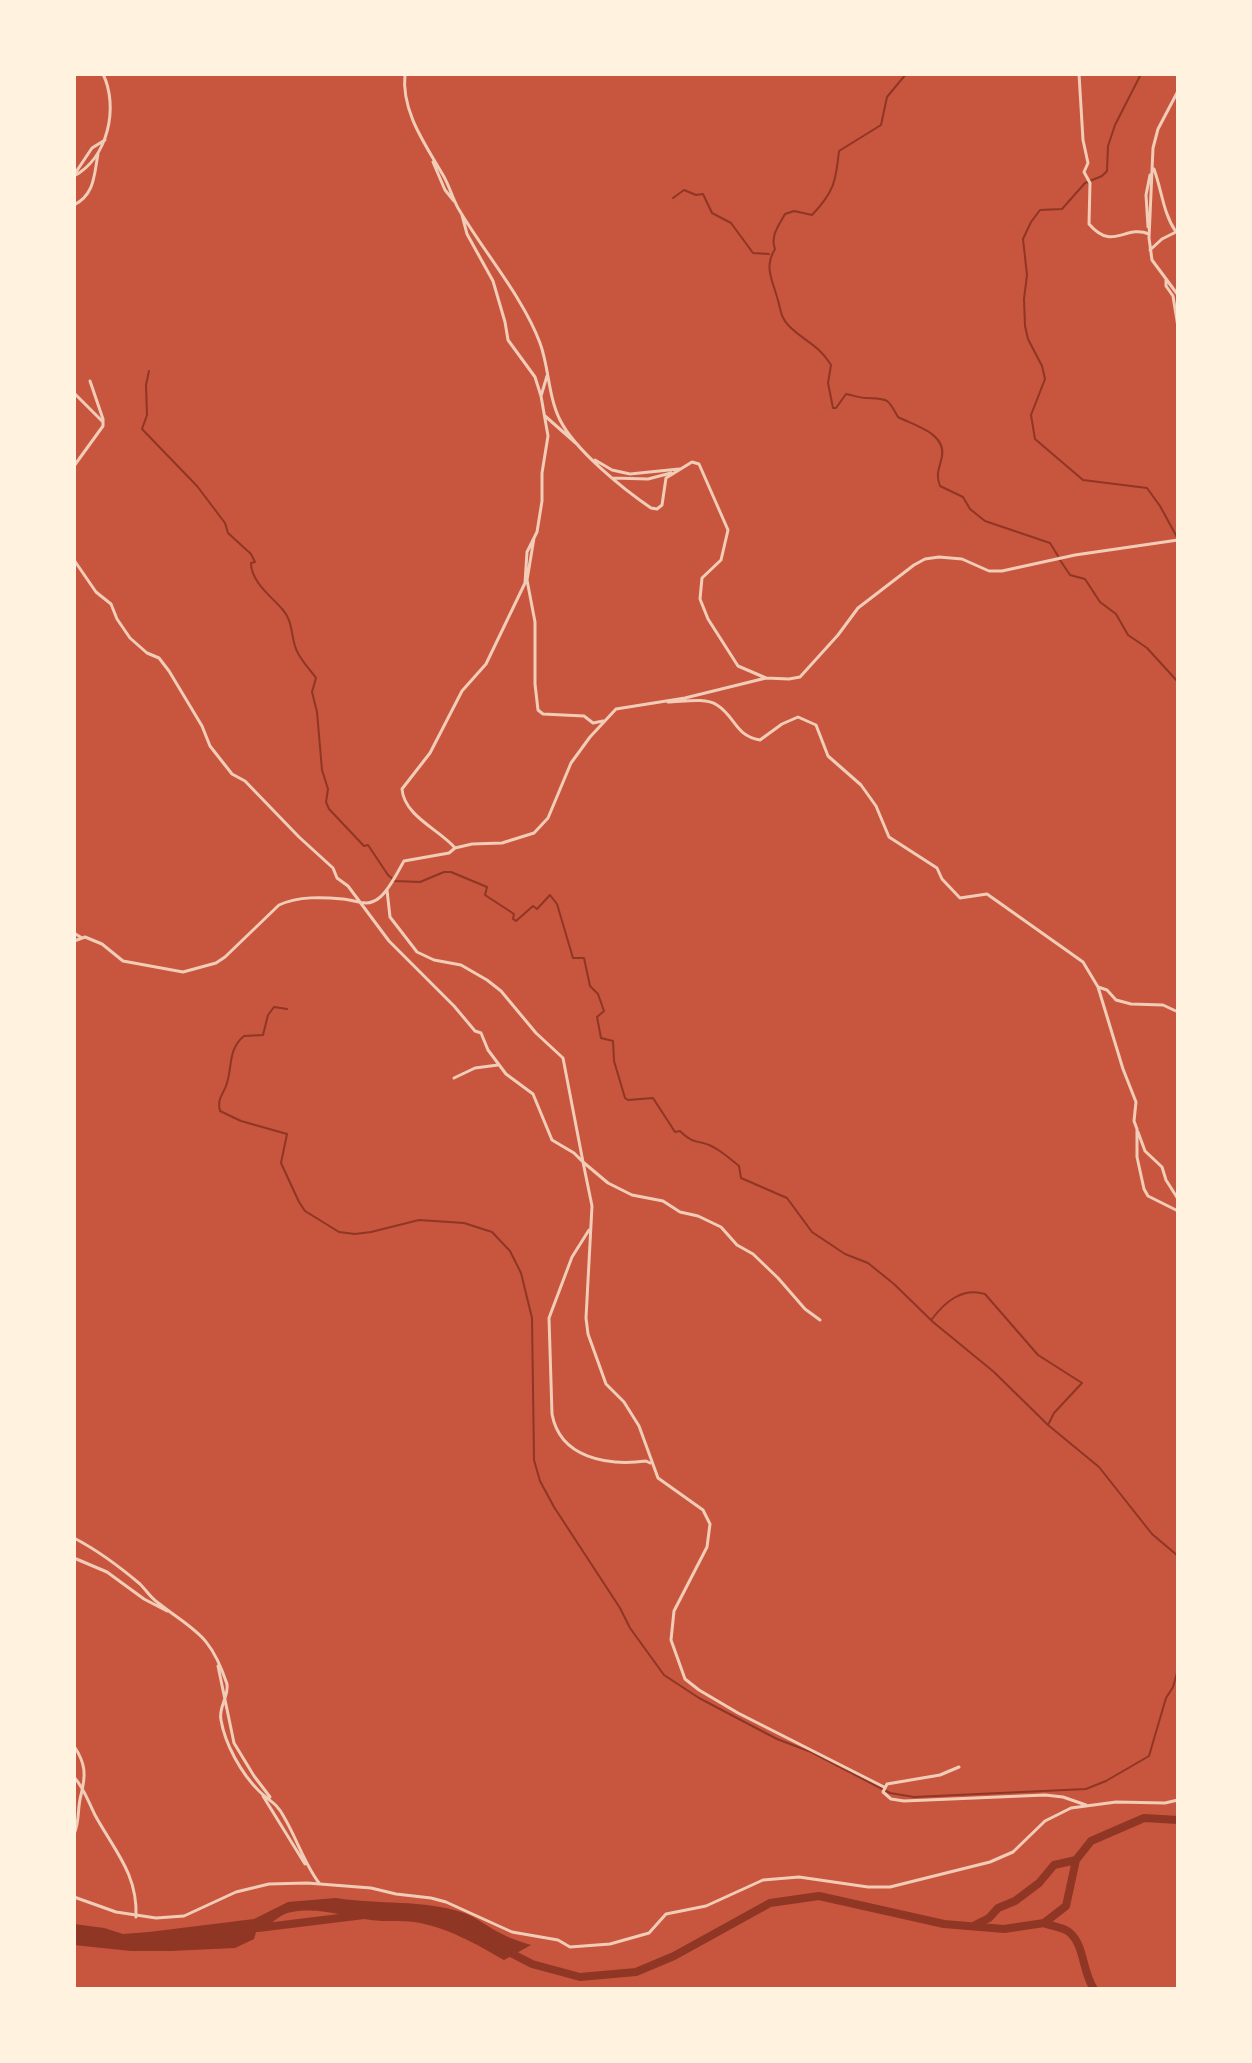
<!DOCTYPE html>
<html>
<head>
<meta charset="utf-8">
<style>
  body { margin:0 }
  #map { position:relative; width:1252px; height:2063px; overflow:hidden; background:#c8553d; font-family:"Exo 2",sans-serif }
  canvas { display:block }
  .frame { position:absolute; inset:0; border:76px solid #fff3e0; pointer-events:none }
</style>
</head>
<body>
<div id="map">
<canvas width="1252" height="2063"></canvas>
<div class="frame"></div>
</div>
<script>
const g = document.querySelector('canvas').getContext('2d');
g.lineJoin = 'round';
function paint(path, color) { g.fillStyle = color; g.fill(path, 'evenodd'); }
function stroke(path, color, width, dash) { g.strokeStyle = color; g.lineWidth = width; g.lineCap = dash ? 'butt' : 'round'; g.setLineDash(dash || []); g.stroke(path); }
paint(new Path2D(`
  M336,1898C379,1905 422,1899 464,1913C478,1918 489,1928 502,1934C511,1939 522,1942 531,1945L504,1960C476,1944 447,1927 414,1922C400,1920 385,1922 371,1920C343,1917 322,1907 292,1912C277,1914 270,1928 256,1932L254,1939L235,1948L170,1951H131L74,1945V1924L104,1928L123,1934L149,1932L254,1919L288,1902Z`), '#8f3625');
stroke(new Path2D(`
  M906,74L887,97L881,125L839,151C836,181 834,192 812,215L794,211L785,214C779,225 770,236 775,249C764,267 772,279 777,297C781,309 780,317 789,326C805,342 818,344 831,365L828,383L833,408H836L846,394C853,395 859,398 866,398C888,399 887,397 898,417C913,425 946,433 942,456C940,468 935,473 940,486L963,497L970,509L985,521L1050,543L1058,556
  M1141,74L1115,125L1108,146L1107,171L1102,176L1085,183L1062,209L1040,210L1031,222L1023,239L1027,275L1024,299L1025,326L1028,339L1042,366L1045,379L1031,415L1035,439L1083,480L1147,488L1160,506L1178,539
  M673,198L684,190L696,195L703,194L712,213L731,223L753,253L769,254
  M149,371L146,385L147,415L142,429L197,486L225,523L228,533L251,554L255,562L251,563C251,582 272,597 283,610C292,620 291,633 295,646C298,658 309,668 316,678L312,692L317,712L322,770L328,789L326,802L329,809L364,846L368,845L388,875L395,881L420,882L444,872H451L487,887L485,895L514,914L513,919L516,921L533,906L537,909L550,895L557,904L573,958H584L590,986L598,994L604,1011L597,1017L601,1038L613,1041L614,1061L625,1098L628,1100L653,1098L675,1132L680,1131C689,1140 693,1141 703,1143C716,1146 729,1158 739,1166L741,1178L787,1198L812,1232L845,1254L868,1263L894,1284L933,1322L994,1372L1048,1425L1099,1467L1152,1534L1178,1556
  M1060,560L1070,575L1085,579L1100,602L1116,614L1128,635L1147,648L1178,682
  M287,1009L274,1007L268,1015L263,1035L244,1036C227,1050 233,1068 226,1086C222,1096 217,1099 220,1111L241,1121L287,1134L281,1163L299,1202L305,1211L339,1232L355,1234L371,1232L419,1220L464,1223L492,1232L510,1251L521,1273L532,1318L534,1460L540,1481L554,1507L620,1608L630,1628L664,1675L699,1698L777,1739L811,1752L890,1793L914,1797L1086,1789L1106,1781L1149,1756L1166,1698L1173,1687L1178,1669
  M932,1319C945,1302 962,1287 985,1294L1038,1355L1082,1383L1054,1413L1048,1425`), '#8f3625', 2);
stroke(new Path2D(`
  M1044,1923C1051,1926 1063,1927 1069,1932C1085,1945 1082,1972 1094,1989
  M975,1925L989,1918L998,1908L1015,1901L1039,1883L1054,1865L1076,1860
  M258,1928L364,1915
  M505,1950L532,1964L580,1977L636,1972L674,1956L770,1903L819,1896L944,1924L1004,1929L1044,1923L1066,1906L1076,1860L1091,1841L1144,1818L1178,1820`), '#8f3625', 8);
stroke(new Path2D(`
  M405,74C401,111 425,144 443,175C449,185 452,197 458,208C483,251 523,297 540,343C549,367 548,396 560,420C575,450 623,489 651,508L657,509L662,505L666,478L692,462L699,464L728,530L721,560L702,578L700,599L708,619L738,666L766,678
  M1079,74L1083,140L1088,163L1084,172L1090,183L1089,224C1113,252 1125,224 1149,234
  M1178,91L1158,129L1153,148L1149,238L1152,260L1178,295
  M433,162L445,190L454,201
  M1154,169C1162,191 1163,213 1176,232
  M74,175L92,148L105,140
  M74,176C108,158 119,107 103,74
  M74,205C95,194 94,175 98,154
  M462,215L467,234L493,281L505,322L508,340L535,377L541,396
  M1148,227L1146,195L1150,175
  M1150,250L1162,239L1176,232
  M1166,279V286L1173,296L1178,327
  M74,393L103,422
  M545,416L578,445
  M595,460L612,470L630,474L679,469
  M74,466L103,426V419L90,381
  M612,478L648,479L671,473
  M534,538L527,580L535,622V684L538,710L543,714L584,716L593,723L603,721
  M74,560L96,592L111,604L117,619L130,638L147,653L159,658L169,671L202,726L210,746L232,774L245,781L299,837L333,868L337,878L348,886L389,941L454,1006L475,1031L481,1033L488,1050L506,1074L533,1094L552,1140L574,1153L583,1162L592,1206L586,1318L588,1334L606,1384L624,1402L639,1426L658,1478L703,1510L710,1524L707,1547L674,1611L671,1640L685,1679L699,1690L738,1713L884,1787
  M668,702C682,702 705,697 717,705C736,717 734,735 760,740L782,724L798,717L816,725L828,756L861,785L876,806L889,837L937,868L942,879L960,898L987,894L1083,962L1098,987L1123,1069L1136,1102L1134,1121L1137,1129V1157L1144,1189L1148,1196L1178,1211
  M455,848C440,830 404,816 402,789L430,753L462,691L486,664L525,583L527,552L537,532L542,501V473L548,436L541,396L547,376
  M387,890L390,917L417,952L434,960L461,965L487,980L501,991L536,1033L563,1058L583,1162L608,1183L632,1195L663,1201L680,1212L698,1216L721,1227L737,1245L753,1254L778,1278L805,1309L820,1320
  M74,933L82,938
  M74,941L85,937L102,944L123,961L183,972L216,963L225,957L279,905C299,896 322,897 343,899C356,900 367,908 379,898C389,891 398,871 404,861L449,853L455,848L472,844L502,843L534,833L548,818L571,763L590,737L616,709L685,698L766,678L789,679L800,677L838,635L858,608L914,565L925,559L939,557L962,559L989,571H1002L1075,555L1178,540
  M1098,987L1107,990L1116,1000L1131,1004L1163,1005L1178,1012
  M454,1078L475,1068L498,1065
  M1138,1132L1145,1151L1162,1167L1166,1180L1178,1199
  M589,1230L572,1257L549,1318L552,1414C560,1458 607,1466 646,1461L650,1463
  M74,1538C97,1550 120,1567 140,1584C146,1590 150,1597 157,1602C195,1632 210,1633 227,1684C229,1697 218,1707 221,1720C225,1744 241,1773 259,1791C269,1801 276,1802 284,1817C297,1839 304,1863 319,1883
  M74,1558L107,1572L144,1599L167,1611
  M218,1666L234,1743L254,1776L270,1797
  M74,1746C86,1764 86,1775 81,1795C77,1809 80,1821 74,1834
  M959,1767L940,1775L887,1784L883,1792L891,1799L904,1801L1045,1795L1063,1797L1086,1805
  M74,1777C84,1788 88,1801 95,1815C114,1850 138,1874 136,1917
  M263,1796L305,1864`), '#f1ccb7', 3);
stroke(new Path2D(`
  M74,1897L116,1912L156,1918L184,1916L236,1892L269,1884L307,1883L371,1888L396,1894L431,1898L446,1902L512,1932L558,1940L570,1947L610,1944L649,1933L666,1914L706,1906L763,1880L799,1877L868,1887H890L990,1862L1013,1852L1045,1821L1071,1808L1116,1802L1165,1803L1178,1800`), '#f1ccb7', 3);
</script>
</body>
</html>
